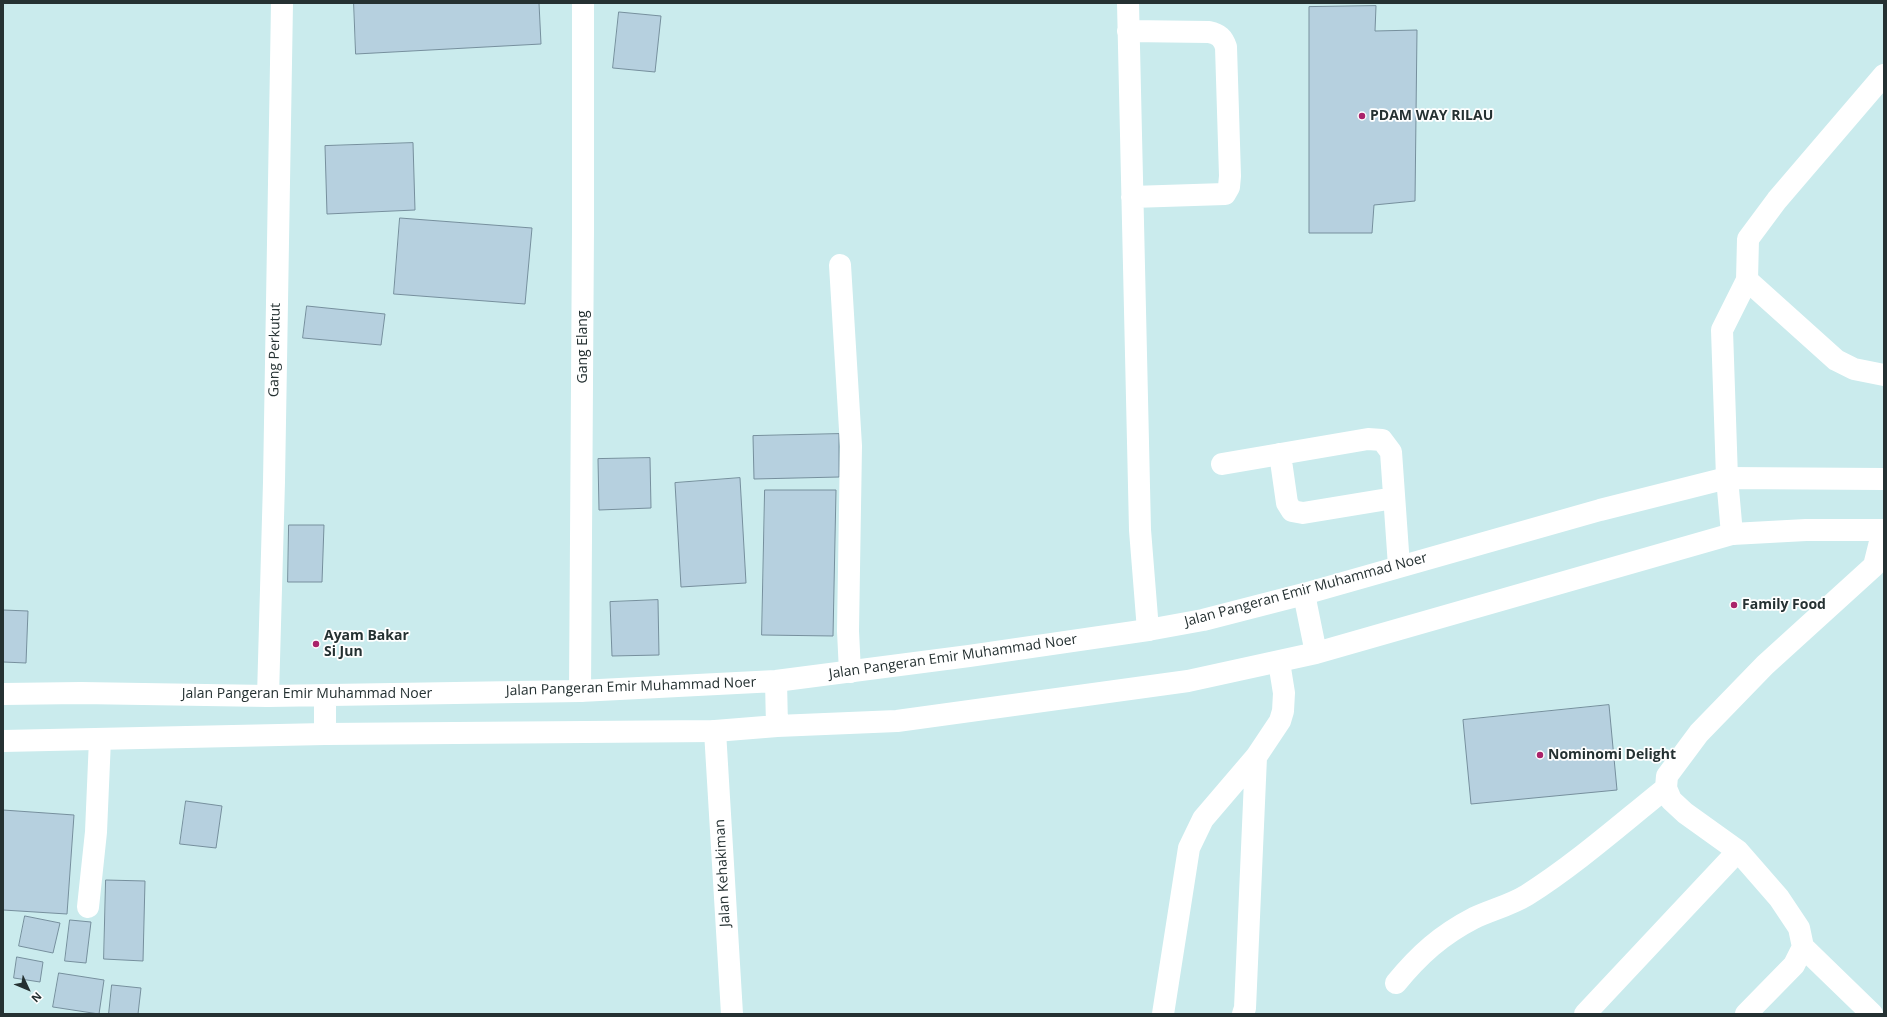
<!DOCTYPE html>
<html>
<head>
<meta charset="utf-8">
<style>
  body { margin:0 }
  #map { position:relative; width:1887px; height:1017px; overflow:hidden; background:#caebed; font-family:"Open Sans",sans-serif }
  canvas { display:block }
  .frame { position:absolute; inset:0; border:4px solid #253132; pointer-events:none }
  .north { position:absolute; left:8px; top:969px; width:40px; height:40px; -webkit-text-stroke:3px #fff; paint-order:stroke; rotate:134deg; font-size:11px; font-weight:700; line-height:16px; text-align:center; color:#253132 }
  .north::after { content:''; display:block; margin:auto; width:14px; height:18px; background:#253132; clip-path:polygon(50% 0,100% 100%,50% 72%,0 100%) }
</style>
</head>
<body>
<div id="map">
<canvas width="1887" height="1017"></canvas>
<div class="frame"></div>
<div class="north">N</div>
</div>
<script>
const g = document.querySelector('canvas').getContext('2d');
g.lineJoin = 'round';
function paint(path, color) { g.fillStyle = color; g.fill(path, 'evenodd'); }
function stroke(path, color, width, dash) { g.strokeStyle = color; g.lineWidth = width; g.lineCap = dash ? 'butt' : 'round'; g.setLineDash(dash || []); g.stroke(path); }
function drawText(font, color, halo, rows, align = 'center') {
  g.font = font + ' "Open Sans",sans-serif'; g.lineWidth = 3.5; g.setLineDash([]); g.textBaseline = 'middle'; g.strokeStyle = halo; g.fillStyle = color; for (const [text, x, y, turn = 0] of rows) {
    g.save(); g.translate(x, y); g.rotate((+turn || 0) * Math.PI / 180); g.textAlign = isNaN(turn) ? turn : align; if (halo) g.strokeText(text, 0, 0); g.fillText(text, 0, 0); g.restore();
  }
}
const building = new Path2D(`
  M354,3H539L541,44L356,54Z
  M1376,6L1375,31L1417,30L1415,201L1374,205L1372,233H1309V7Z
  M619,12L661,16L655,72L613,68Z
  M413,143L415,210L327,214L325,146Z
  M400,218L532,228L525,304L394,294Z
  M307,306L385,314L381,345L303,338Z
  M839,434V477L754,479L753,436Z
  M650,458L651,508L599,510L598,459Z
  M740,478L746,583L681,587L675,483Z
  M765,490H836L833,636L762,635Z
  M289,525H324L322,582H288Z
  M658,600L659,655L612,656L610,602Z
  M3,610L28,611L26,663L3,662Z
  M1609,705L1617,790L1471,804L1463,720Z
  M186,801L222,806L216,848L180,844Z
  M3,810L74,815L67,914L3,910Z
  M106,880L145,881L143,961L104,959Z
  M25,916L60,923L53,953L19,946Z
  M70,920L91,922L86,963L65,961Z
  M17,957L43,962L40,982L14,978Z
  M59,973L104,980L99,1014L53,1007Z
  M112,985L141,988L138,1014H109Z`);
paint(building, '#b6d0df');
stroke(building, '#768f9d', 1);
stroke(new Path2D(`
  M1128,3L1140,530L1148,630
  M1128,31L1209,32C1219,34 1223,38 1226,47L1230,176L1229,187L1225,194L1132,197
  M1884,75L1777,200L1748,239L1747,280L1836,360L1854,369L1884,375
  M840,265L851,446L848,631L850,672
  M1280,454L1287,503L1292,511L1303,513L1394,498
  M1222,464L1368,439L1382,440L1391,452L1399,566
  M1732,534L1727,478L1722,330L1747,280
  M580,691L583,230V3
  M268,696L274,482L282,3
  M715,731L732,1014
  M88,907L96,832L100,739
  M1803,947L1872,1014
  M1396,983C1419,955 1441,935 1474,918C1491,910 1511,905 1527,895C1576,864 1621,824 1666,788
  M1163,1014L1189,848L1203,819L1256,757L1280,721L1283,711L1284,693L1279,662
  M1243,1014L1245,1008L1256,757
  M1585,1014L1738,851
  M1746,1014L1794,965L1803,947L1799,928L1779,898L1738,851L1685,813L1671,800L1666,788L1667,776L1699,733L1765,665L1874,566L1883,530`), '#fff', 22);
stroke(new Path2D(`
  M1304,594L1316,653
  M776,681L777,726
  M3,694L81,693L268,696L580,691L776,681L969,656L1148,630L1203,620L1304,594L1600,510L1727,478L1884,479
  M325,734V695
  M3,741L325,734L715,731L777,726L897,721L1188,681L1316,653L1732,534L1806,530H1884`), '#fff', 22);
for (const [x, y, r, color] of [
  [1362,116,4,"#aa236a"],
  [1734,605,4,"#aa236a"],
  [316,644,4,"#aa236a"],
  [1540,755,4,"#aa236a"]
]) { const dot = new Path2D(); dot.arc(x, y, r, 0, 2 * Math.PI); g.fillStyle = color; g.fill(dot); stroke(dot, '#fff', 1.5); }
drawText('bold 14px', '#253132', '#fff', [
  ["PDAM WAY RILAU",1370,116],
  ["Family Food",1742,605],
  ["Ayam Bakar",324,636],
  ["Si Jun",324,652],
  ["Nominomi Delight",1548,755]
], 'left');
drawText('14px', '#253132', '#fff', [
  ["Gang Elang",583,347,-90],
  ["Gang Perkutut",275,350,-89],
  ["Jalan Pangeran Emir Muhammad Noer",1306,590,-15],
  ["Jalan Pangeran Emir Muhammad Noer",953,657,-8],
  ["Jalan Pangeran Emir Muhammad Noer",631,687,-2],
  ["Jalan Pangeran Emir Muhammad Noer",307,694],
  ["Jalan Kehakiman",723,873,-93]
]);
</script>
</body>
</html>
